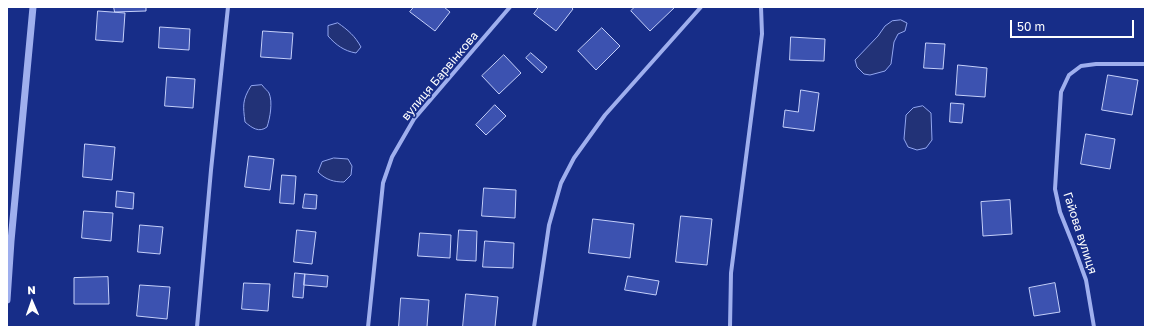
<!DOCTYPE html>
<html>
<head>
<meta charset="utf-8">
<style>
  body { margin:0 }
  #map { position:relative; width:1152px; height:334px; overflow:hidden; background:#172d88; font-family:"Golos Text",sans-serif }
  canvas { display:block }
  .frame { position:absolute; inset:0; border:8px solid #fff; pointer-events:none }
  .north { position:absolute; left:12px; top:282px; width:40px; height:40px; -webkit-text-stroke:3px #172d88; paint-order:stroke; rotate:358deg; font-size:11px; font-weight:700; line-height:16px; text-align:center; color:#fff }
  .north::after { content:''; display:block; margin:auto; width:14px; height:18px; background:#fff; clip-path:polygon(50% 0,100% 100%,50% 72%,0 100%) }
  .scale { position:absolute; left:1010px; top:20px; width:124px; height:18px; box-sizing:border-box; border:2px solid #fff; border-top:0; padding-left:5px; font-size:12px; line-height:14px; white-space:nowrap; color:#fff; -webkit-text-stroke:3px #172d88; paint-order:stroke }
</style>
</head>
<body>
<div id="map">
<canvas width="1152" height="334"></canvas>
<div class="frame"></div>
<div class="north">N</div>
<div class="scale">50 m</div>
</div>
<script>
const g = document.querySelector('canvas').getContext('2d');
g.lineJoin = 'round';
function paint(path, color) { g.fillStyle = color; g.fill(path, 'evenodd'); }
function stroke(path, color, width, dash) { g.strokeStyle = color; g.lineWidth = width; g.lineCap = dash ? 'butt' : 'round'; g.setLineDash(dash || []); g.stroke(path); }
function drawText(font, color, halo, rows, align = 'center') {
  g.font = font + ' "Golos Text",sans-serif'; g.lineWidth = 3.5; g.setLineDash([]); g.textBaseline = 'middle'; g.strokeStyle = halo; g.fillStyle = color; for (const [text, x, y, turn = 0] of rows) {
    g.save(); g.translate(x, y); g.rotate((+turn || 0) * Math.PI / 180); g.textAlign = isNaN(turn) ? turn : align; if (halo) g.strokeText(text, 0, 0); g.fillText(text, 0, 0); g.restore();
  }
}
const water = new Path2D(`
  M901,20L907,23L905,31L898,34L894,42L891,64L885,71L870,75L864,74L857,67L855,60L878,36L885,26L892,21Z
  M338,23C348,30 355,36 361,47L356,53C344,51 336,45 328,36V26Z
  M262,85C264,88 268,91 269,93C273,102 270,118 267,127C259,133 252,128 245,122C243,106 242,100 251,86Z
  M923,106L931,113L932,140L926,148L917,150L908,147L904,139L906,115L913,108Z
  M334,158L348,159L352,166L351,175L344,182C334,182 326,180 318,172L322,162Z`);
paint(water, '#223277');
stroke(water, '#92a6f0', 1);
const building = new Path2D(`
  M114,7H146V11L115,12Z
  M414,7H444L450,12L435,31L410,12Z
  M539,7H571L573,9L556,31L534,14Z
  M635,7H675L650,31L631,11Z
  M98,11L125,13L123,42L96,40Z
  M160,27L190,29L189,50L159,48Z
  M602,28L620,46L596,70L578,51Z
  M263,31L293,33L291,59L261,57Z
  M791,37L825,39L824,61L790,60Z
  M926,43L945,44L943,69L924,68Z
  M531,53L547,67L542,73L526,58Z
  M504,55L521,73L499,94L482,76Z
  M958,65L987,68L985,97L956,95Z
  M1108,75L1138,80L1132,115L1102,110Z
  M167,77L195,79L193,108L165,106Z
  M801,90L819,93L814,131L783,127L785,110L798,112Z
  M951,103L964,104L962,123L950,122Z
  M495,105L506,116L486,135L476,125Z
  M1086,134L1115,139L1110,169L1081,164Z
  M85,144L115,147L112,180L83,177Z
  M249,156L274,159L270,190L245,187Z
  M282,175L296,176L294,204L280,203Z
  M484,188L516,190L515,218L482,216Z
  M117,191L134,193L133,209L116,207Z
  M305,194L317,195L316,209L303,208Z
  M1010,200L1012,234L983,236L981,202Z
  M84,211L113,213L111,241L82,238Z
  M681,216L712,219L707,265L676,262Z
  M593,219L634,224L630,258L589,253Z
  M140,225L163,227L160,254L138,252Z
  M297,230L316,232L312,264L294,262Z
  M459,230L477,231L476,261L457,260Z
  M420,233L451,235L450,258L418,256Z
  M485,241L514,243L513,268L483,267Z
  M295,273L305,274L303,298L293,297Z
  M305,274L328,276L327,287L304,285Z
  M628,276L659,281L656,295L625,290Z
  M108,277L109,304H74V278Z
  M244,283L270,284L268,311L242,309Z
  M1055,283L1060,312L1034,316L1029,288Z
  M140,285L170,287L167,319L137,316Z
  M466,294L498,297L495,327H463Z
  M401,298L429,300L427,327H399Z`);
paint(building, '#3c52b0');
stroke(building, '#c5d0fa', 1);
stroke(new Path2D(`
  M197,327L211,170L228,7
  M368,327L383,183L392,157L414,119L510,7
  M534,327L549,225L561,183L574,158L605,115L701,7
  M730,327L731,273L762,34L761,7
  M1094,327L1086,280L1074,247L1060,212L1055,189L1061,92L1069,75L1081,66L1096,64H1145`), '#9fafee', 4);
stroke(new Path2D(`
  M7,300L11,241L33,7`), '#9fafee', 7);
drawText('12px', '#fff', '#172d88', [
  ["вулиця Барвінкова",440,76,-50],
  ["Гайова вулиця",1080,233,72]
]);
</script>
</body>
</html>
